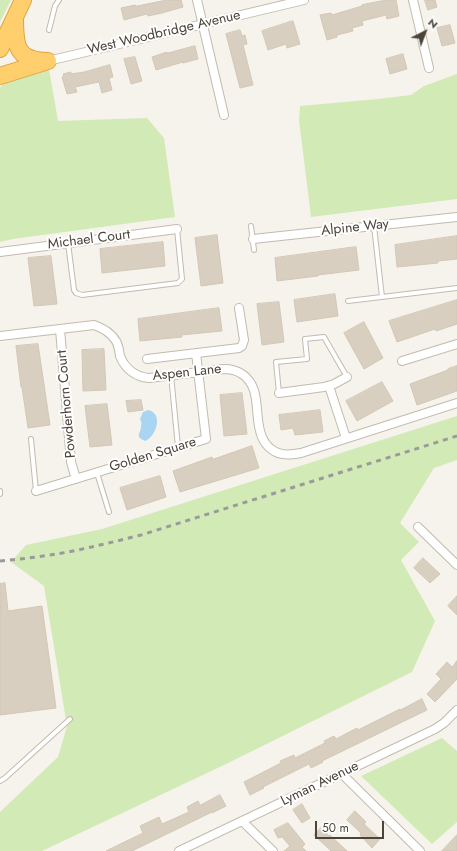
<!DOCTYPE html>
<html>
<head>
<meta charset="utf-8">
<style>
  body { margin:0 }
  #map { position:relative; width:457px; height:851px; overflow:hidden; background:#f6f3ec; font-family:Jost,sans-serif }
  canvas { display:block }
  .north { position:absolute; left:405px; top:12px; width:40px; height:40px; -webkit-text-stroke:3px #fff; paint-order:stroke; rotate:42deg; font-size:11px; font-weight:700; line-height:16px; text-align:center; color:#4b4439 }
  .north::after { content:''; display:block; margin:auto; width:14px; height:18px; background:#4b4439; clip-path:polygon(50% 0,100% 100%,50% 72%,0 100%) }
  .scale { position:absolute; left:315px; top:821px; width:69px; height:18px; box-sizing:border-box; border:2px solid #4b4439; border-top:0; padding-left:5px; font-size:12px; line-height:14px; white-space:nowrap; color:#4b4439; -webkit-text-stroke:3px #fff; paint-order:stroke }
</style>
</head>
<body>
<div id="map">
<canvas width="457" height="851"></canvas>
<div class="north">N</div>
<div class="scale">50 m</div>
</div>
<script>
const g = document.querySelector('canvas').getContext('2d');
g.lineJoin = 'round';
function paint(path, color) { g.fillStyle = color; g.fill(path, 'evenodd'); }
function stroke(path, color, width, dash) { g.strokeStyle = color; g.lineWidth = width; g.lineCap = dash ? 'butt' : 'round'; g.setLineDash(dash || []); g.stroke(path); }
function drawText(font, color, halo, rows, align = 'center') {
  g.font = font + ' Jost,sans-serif'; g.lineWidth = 4; g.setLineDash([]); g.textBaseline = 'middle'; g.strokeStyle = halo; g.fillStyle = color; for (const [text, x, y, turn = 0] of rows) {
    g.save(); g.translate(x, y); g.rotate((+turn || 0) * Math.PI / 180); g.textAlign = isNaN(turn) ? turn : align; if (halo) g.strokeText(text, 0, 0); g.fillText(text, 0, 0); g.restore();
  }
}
paint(new Path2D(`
  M0,0H11L0,22Z
  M49,69L58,121L147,118L164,138L175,217L13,239L0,242V88L5,80Z
  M457,74V199L311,217L299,120L300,106L378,99L411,95L424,86Z
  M457,416V460L434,468L400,523L419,542L401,560L435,621L412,672L224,765L42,851H0V812L58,757L67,726L44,586L11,562L26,545L102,529Z
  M442,738L457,751V822L432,844L361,776Z`), '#d2eab5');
paint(new Path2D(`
  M148,410C164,413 156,437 145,441C134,436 141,434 141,426C142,422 141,422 140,419L143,412Z`), '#a9d4f2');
const building = new Path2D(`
  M167,0H181L183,7L162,13L148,16L147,14L124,20L121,8L135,5L136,6Z
  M387,0H396L399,16L387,19L386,15L362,21L363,25L352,28L353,31L337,35V37L327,40L320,15L331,13L332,15L362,6V5Z
  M425,0H435L437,7L428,10Z
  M293,21L300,44L287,48L286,44L268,50L262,31Z
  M450,25L455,43L442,46L437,28Z
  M240,30L242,36L245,35L247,44L243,45L253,85L240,88L226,34Z
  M195,46L198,59L183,63V62L156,70L152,57L167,52V53Z
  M403,54L407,69L390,74L386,59Z
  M135,57L142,81L131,84L124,59Z
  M110,65L113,77L109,78L112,90L102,93L99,82L75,87L77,92L67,94L62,77L64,76L63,74L71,72V74L84,72Z
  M217,235L223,283L201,286L195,238Z
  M457,236V259L438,261V263L397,267L395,245Z
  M163,242L165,266L102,273L100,249Z
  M356,247L359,270L318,275V276L277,281L275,258Z
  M51,256L57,304L34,306L28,258Z
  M335,294L338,316L297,322L294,300Z
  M457,300V324L436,331L435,329L397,342L389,321Z
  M279,302L284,342L262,345L257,304Z
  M219,308L222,331L181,335L182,337L140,341L138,319Z
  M364,322L383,358L364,369L344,333Z
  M38,344L50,425L28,428L22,387H21L16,346Z
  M104,349L106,390L83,391L82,350Z
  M457,366V391L417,405L410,384L448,370V369Z
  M382,382L393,401L357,421L346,401Z
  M242,393L247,434L224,436L220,395Z
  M141,400L143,410L128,412L126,401Z
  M107,404L112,445L90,447L85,406Z
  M320,410L323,432L295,435L293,428L281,430L279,415Z
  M252,446L259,468L180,492L173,471L212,457L213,459Z
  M160,476L166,497L127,510L120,488Z
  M423,558L440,574L430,583L414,568Z
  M5,583L8,611L42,606L56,708L0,715V584Z
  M457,596V615L448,606Z
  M457,661V679L435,702L427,694L441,679L436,674L447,662L452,667Z
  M422,699L427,710L322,761L323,762L311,768L309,764L263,787L264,788L250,795L244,782L281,763L280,761L294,755L295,758L325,743L324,741L334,736L336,739L357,728L358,730L400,709V710Z
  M220,795L226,806L212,813V812L132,851H106L143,833L140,826L159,817L162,824L189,812L187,807L198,801L200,805Z
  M302,804L310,818L302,823L293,810Z
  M355,811L366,822L364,824L380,839L372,848L360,835L361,833L347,820Z
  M288,823L305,844L302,847L306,851H284L290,846L282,837L278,838L274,830Z
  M321,828L329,836L330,835L347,851H331L314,835Z
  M457,835V851H442Z`);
paint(building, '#d8cfc1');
stroke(building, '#d3c7b4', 1);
const lane = new Path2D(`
  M49,30L55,6L59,0
  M251,226L254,250
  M374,226L382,297
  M68,243L74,290L76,293L82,295L178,283L182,279L177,229
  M348,301L457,288
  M171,375L178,447
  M279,393L276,362L307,359L305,339L324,337L347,377
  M31,439L36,491
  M97,473L109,512
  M0,491V494
  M0,781L5,778L70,719`);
const street = new Path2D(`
  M197,0L224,115
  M413,0L429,68
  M48,61L304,0
  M253,239L457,217
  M0,252L177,229
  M60,329L71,462L76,479
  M0,336L94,325C103,328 111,333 116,341C119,346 119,351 120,356C125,369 136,377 149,378L224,369C231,369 236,370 242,374C263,388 253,417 262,437C264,442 267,446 271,449C280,456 290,455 301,453L457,403
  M147,359L239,348L242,346L244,340L239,308
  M402,361L457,344
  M329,386L346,438
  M279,393L324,387L334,384L347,377
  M36,491L206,439L196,353
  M418,527L457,565
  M341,773L420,851
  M242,821L273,851
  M179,851L435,729L444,723L457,710`);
const highway = new Path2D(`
  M15,17C15,44 15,61 48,61
  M0,49L23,0
  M0,76L45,62`);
stroke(lane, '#c2bbae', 6);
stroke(street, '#c2bbae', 10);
stroke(highway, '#e0a43c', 18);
stroke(lane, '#fff', 4);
stroke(street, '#fff', 8);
stroke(highway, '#ffcf6e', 16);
stroke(new Path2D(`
  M0,561C23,559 46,556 68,552C93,547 117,541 141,535L457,436`), '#9a9a9a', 3, [5, 5]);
drawText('14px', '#4b4439', '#fff', [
  ["West Woodbridge Avenue",164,33,-13],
  ["Alpine Way",355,228,-6],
  ["Michael Court",89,240,-7],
  ["Aspen Lane",187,373,-6],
  ["Powderhorn Court",67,404,-95],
  ["Golden Square",153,455,-17],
  ["Lyman Avenue",320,784,-26]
]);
</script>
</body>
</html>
